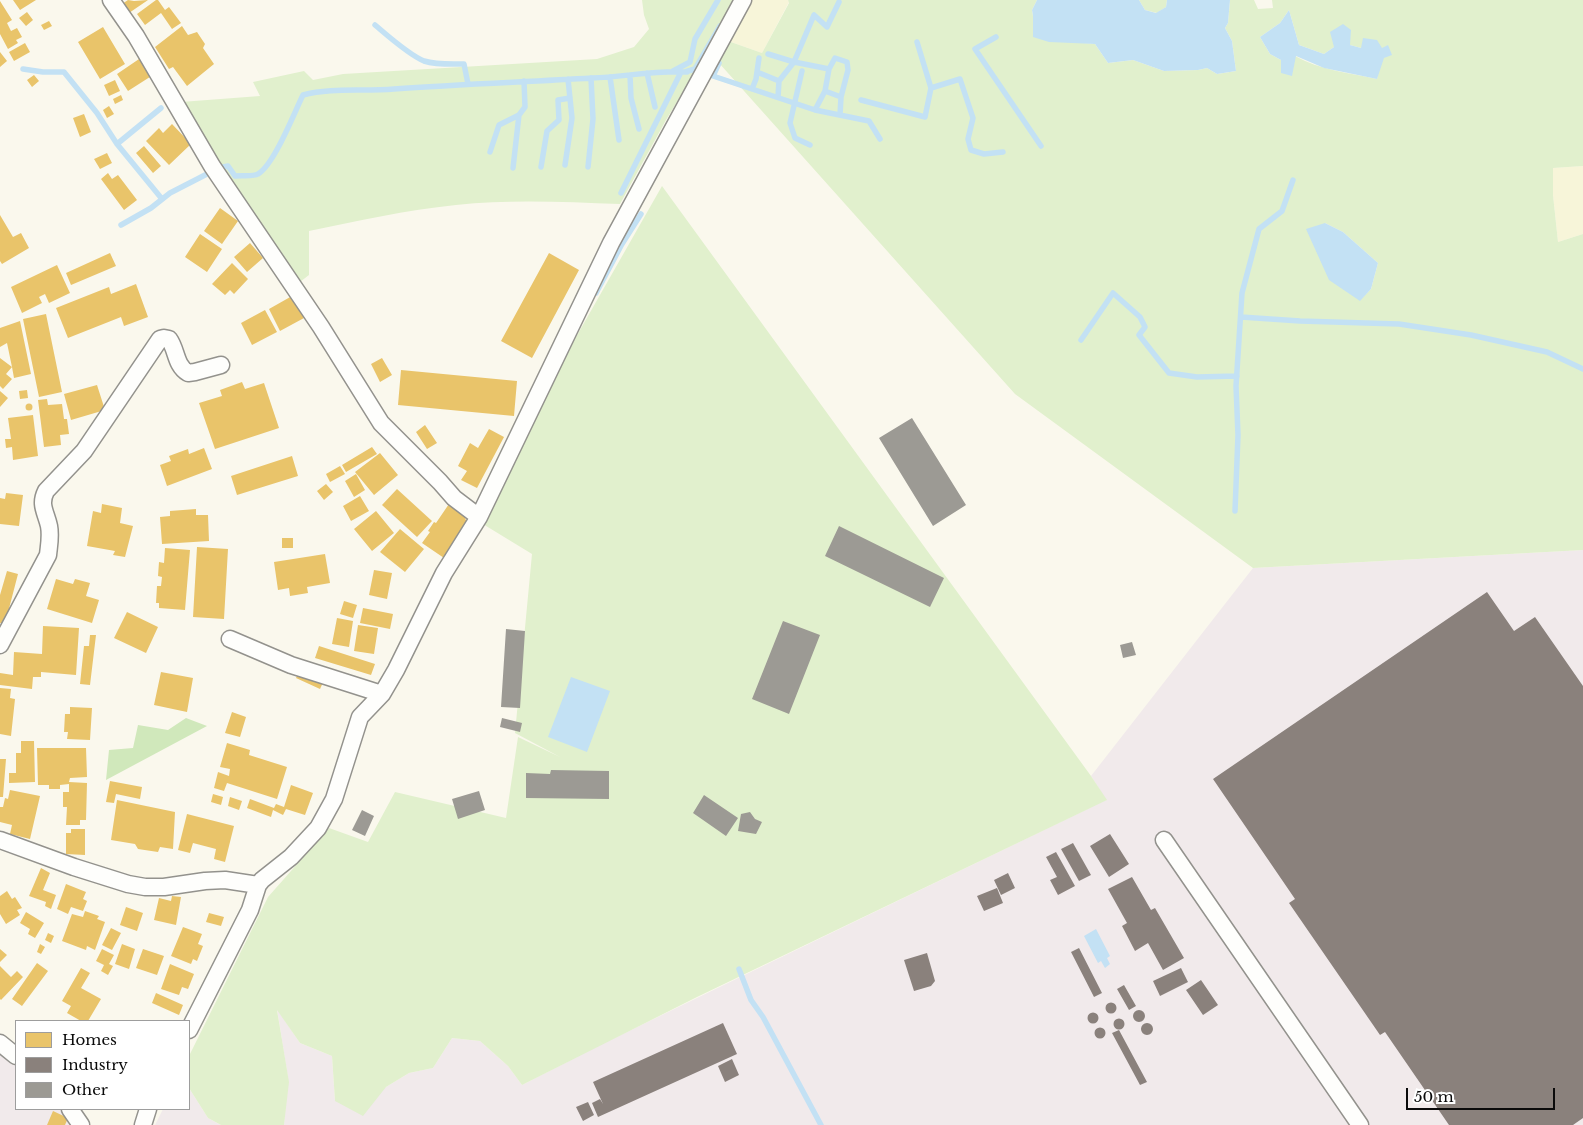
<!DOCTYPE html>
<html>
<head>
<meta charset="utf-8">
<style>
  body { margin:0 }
  #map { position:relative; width:1583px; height:1125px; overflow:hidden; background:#faf8ed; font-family:"Libre Baskerville",serif }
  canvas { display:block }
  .legend { position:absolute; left:15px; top:1020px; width:175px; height:90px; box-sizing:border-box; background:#fff; border:1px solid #9d9d9d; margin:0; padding:6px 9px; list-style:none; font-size:15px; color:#0b0b0b }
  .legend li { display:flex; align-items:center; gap:10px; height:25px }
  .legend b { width:25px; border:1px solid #9d9d9d }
  .scale { position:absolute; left:1406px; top:1088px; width:149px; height:22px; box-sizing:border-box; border:2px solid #0b0b0b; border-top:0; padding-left:6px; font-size:15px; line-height:18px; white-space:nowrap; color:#0b0b0b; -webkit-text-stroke:4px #fff; paint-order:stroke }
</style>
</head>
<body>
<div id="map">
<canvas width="1583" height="1125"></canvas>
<ul class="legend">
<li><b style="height:14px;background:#e9c46a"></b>Homes</li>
<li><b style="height:14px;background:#8a817c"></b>Industry</li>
<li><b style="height:14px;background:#9c9a94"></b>Other</li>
</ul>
<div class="scale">50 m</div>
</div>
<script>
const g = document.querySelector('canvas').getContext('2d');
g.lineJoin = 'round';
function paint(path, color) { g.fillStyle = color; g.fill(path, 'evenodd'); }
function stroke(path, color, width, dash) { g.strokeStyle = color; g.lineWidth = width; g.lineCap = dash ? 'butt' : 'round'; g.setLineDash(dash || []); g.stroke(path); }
paint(new Path2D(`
  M1583,550V1125H284L288,1078L277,1009L300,1043L332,1056L335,1101L386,1087L409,1073L433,1068L452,1038L480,1041L508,1066L522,1085L604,1043L1106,800L1091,776L1253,568Z
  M0,1048L16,1062V1109H66L79,1125H0Z
  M189,1088L208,1118L221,1125H155L163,1109H189Z`), '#f1eaeb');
paint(new Path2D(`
  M748,0H788L789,2L762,53L728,41Z
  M1583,166V234L1558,242L1553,195V168Z`), '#f7f5d9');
paint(new Path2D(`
  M642,0H738L666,120L620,204C565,202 511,199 456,205C406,210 357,221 309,231V275L296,285L181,102L260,96L253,82L304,71L313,80L343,74L597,59L634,47L649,29L644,15Z
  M788,0H1037L1032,10L1033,16L1073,42L1095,44L1108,63L1133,60L1164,71L1198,70L1207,68L1217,74L1236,71L1232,41L1225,28L1228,23L1230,0H1254L1258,9L1273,8L1272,0H1583V166L1553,168V195L1558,242L1583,234V550L1253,568L1015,394L719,63L728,41L762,53L789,3ZM1289,10L1299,45L1324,54L1334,47L1350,45L1361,48H1382L1377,79C1349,73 1320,70 1295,56L1281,73V60L1270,54L1260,37L1280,23ZM1325,223L1343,232L1378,263L1371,289L1360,300Z
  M1139,0H1167L1166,7L1157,13L1145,10Z
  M662,186L1091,776L1107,800L697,997L522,1085L508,1066L480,1041L452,1038L433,1068L409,1073L386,1087L363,1116L335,1101L332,1056L300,1043L277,1010L289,1082L284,1125H221L208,1118L189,1088V1056L268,897L329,828L368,842L395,792L506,818L518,737L560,757L515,733L532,554L473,518Z`), '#e1f0cd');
paint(new Path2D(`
  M186,718L207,726L106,780L109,750L133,748L138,725L168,730Z`), '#d0e8bb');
paint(new Path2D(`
  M1037,0H1139L1145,10L1156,13L1166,7L1167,0H1230L1228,23L1225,28L1232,41L1236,71L1217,74L1207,68L1198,70L1164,71L1133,60L1108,63L1095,44L1049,42L1033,37V16L1032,10Z
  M1289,10L1299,45L1324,54L1334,47L1330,32L1343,24L1351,30L1350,45L1361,48L1363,38L1377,40L1382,48L1388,45L1392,55L1384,58L1377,79L1324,68L1296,56L1292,76L1281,73V60L1270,54L1260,37L1280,23Z
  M1325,223L1343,232L1378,263L1371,289L1360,301L1329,280L1306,229Z
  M571,677L610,691L587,752L548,737Z
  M1096,929L1110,956L1107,958L1110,964L1105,968L1101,961L1098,963L1084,936Z`), '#c3e1f4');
paint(new Path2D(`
  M13,0H36L20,10Z
  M128,0L134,1L148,0L129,13L122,4Z
  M156,0H158L165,10L169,7L181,23L172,29L161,13L145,25L137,14Z
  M0,1L12,20L7,23L11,31L17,28L22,37L16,40L18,43L8,49L0,34Z
  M27,12L33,20L26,26L19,18Z
  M49,21L52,26L44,30L41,25Z
  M182,26L188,35L197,32L205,44L203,48L214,64L187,86L173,67L169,69L155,47Z
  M103,27L125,64L100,79L78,42Z
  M25,43L30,52L14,61L9,52Z
  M0,52L7,61L0,67Z
  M142,57L153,75L128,91L117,74Z
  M34,75L39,81L32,87L27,80Z
  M115,80L120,91L109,96L104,85Z
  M121,95L123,100L115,104L113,99Z
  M109,106L114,114L107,118L103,110Z
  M84,114L91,132L80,137L73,118Z
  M172,124L191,144L169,165L146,141L159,128L163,133Z
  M144,146L161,166L153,173L136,153Z
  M107,153L112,163L100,169L94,159Z
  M108,173L112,179L118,175L137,200L124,210L101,179Z
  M220,208L238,221L222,244L204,231Z
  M0,215L13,237L21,233L29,248L2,264L0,261Z
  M200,234L222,249L207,272L185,257Z
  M250,243L263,258L247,272L234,257Z
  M110,253L116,266L71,285L66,273Z
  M549,253L579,270L532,358L501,341Z
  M232,263L248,279L234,294L230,290L225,295L212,284Z
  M57,265L70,293L49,303L45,294L39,297L42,303L22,313L11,287Z
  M136,284L148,317L124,326L121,317L68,338L56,308L109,287L111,294Z
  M292,296L304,318L280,331L269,309Z
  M265,310L277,332L252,345L241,323Z
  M46,314L62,392L39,397L23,319Z
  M20,321L31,374L14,378L12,367L6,374L12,379L3,389L0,386V358L12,367L7,343L0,347V328Z
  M382,358L392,375L380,382L371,364Z
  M401,370L517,381L514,416L398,405Z
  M242,382L245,389L264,383L279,428L215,449L199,403L222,396L220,390Z
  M97,385L105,410L71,420L64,394Z
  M27,390L28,398L20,399L19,391Z
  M0,391L8,398L0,407Z
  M47,399L48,405L62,404L64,419H67L69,434L60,435L61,445L44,447L38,400Z
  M25.5 407a3.5 3.5 0 1 1 7 0a3.5 3.5 0 1 1-7 0Z
  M33,415L38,456L13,460L12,447L6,448L5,439H11L8,418Z
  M425,425L437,443L427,449L416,432Z
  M489,429L504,437L477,488L461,480L467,471L458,466L470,443L478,448Z
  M372,447L377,454L346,472L342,465Z
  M204,448L212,469L167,486L160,465L171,461L169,456L188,449L189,454Z
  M380,453L398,475L374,495L355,472Z
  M292,456L298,476L237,495L231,476Z
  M340,466L345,474L330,482L326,474Z
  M356,474L365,490L354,497L345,481Z
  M326,484L333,492L324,500L317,491Z
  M397,489L432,521L417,537L382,505Z
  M6,493L23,495L19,526L0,524V498L5,499Z
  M360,496L369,511L351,521L343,506Z
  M451,501L469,513L465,519L469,522L444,558L422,543L430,532L428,531L434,522L436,523Z
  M102,504L122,508L120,523L133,526L125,557L113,555L115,551L87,546L93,511L101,513Z
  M196,509V515H208L209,541L162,544L160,517L170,516V511Z
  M376,511L394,533L372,551L354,529Z
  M400,529L424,549L405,572L380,552Z
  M282,538H293V548H282Z
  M197,547L228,549L224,619L193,617Z
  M165,548L190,550L185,610L159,608V603H156L157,586H161L162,577L158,576L159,562L164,563Z
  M325,554L330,583L307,587L308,593L290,596L289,588L278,590L274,562Z
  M374,570L392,573L387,599L369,595Z
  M7,571L18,574L5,624L0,623V595Z
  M56,579L73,584L75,579L90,583L86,596L99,600L92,623L47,609Z
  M344,601L357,605L353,618L340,614Z
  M363,608L393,614L390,629L360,623Z
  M127,612L158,627L146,653L114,638Z
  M337,618L353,621L349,647L332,644Z
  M358,625L378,628L374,654L354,651Z
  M43,626L79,628L76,675L41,672V677H33L32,689L0,685V673L13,675L14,652L42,654Z
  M90,635H96L90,685L80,684L84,646H89Z
  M319,646L375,664L371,675L315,658Z
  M303,664L326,676L320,689L296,678Z
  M161,672L193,678L187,712L154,705Z
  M0,688L11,689L10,698L15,699L11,736L0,734Z
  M70,707L92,708L90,740L67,739L68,732H64L65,714H70Z
  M232,712L246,717L240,737L225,733Z
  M21,741H34L35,782L9,783V773H16V753H21Z
  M227,743L250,750L249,755L287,767L277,799L227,783L224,791L214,788L218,772L229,776L230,769L220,767Z
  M37,748H86L87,777L70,778L69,782L87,783L86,820H80V825H66L67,807H63V792H69V784L60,785V789H49V785H38Z
  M0,759H6L3,797H0Z
  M110,781L142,787L140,799L116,794L114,803L106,802Z
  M291,785L313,793L305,815L286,809L283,815L273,810L271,817L247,808L250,799L274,808L276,804L284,807Z
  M10,790L40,796L30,839L10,834L12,825L0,822V807H3L5,798L8,799Z
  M213,794L223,797L221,805L211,802Z
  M230,797L242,801L239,810L228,806Z
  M117,800L175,812L173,849L160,847L158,852L138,849L135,844L111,840Z
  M187,814L234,826L225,862L214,859L216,849L193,843L190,853L178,850Z
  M71,829H85V855L66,854V833H71Z
  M41,868L50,873L43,890L56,895L51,909L45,906L46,902L29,896Z
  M66,884L86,892L83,899L87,901L83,911L71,907L68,914L57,909Z
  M7,891L12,899L15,897L22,908L17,910L20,915L6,924L0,914V896Z
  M172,896L181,897L176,925L154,920L159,898L171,901Z
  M126,907L143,913L137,931L120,925Z
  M85,911L99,916L97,919L105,922L95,950L87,946L86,950L62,941L72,914L83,917Z
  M26,912L44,923L35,938L28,934L30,929L20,923Z
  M209,913L224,917L221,926L206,922Z
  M183,927L202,934L198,944L203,946L197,961L193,959L191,964L171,956Z
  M111,928L121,933L112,950L102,945Z
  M48,933L54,936L51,943L45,940Z
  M40,944L45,947L41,954L37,952Z
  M122,944L135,949L129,969L115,964Z
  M0,949L7,955L0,962Z
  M102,949L114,955L109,964L113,966L108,975L101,971L104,965L96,961Z
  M143,949L164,956L157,975L136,968Z
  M37,963L48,971L22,1006L12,999Z
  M170,964L194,974L188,989L182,987L179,995L161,989Z
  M0,966L11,977L17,971L23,977L1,1000L0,999Z
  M81,968L90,973L81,988L101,999L88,1021H81L67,1013L71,1006L62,1001Z
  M156,993L183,1005L179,1015L152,1003Z
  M53,1111L68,1118L65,1125H47Z`), '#e9c46a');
paint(new Path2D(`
  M1487,592L1514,631L1535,617L1583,686V1118L1573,1125H1449L1385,1032L1380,1035L1289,903L1295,899L1213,779Z
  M1110,834L1129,864L1109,877L1090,846Z
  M1073,843L1091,875L1079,881L1061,849Z
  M1056,852L1075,886L1058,895L1050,880L1057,877L1046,857Z
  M1008,873L1015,888L1001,895L994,880Z
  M1132,877L1151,910L1155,908L1184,958L1163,970L1148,943L1135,951L1122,926L1127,923L1108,889Z
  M997,888L1003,903L984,911L977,896Z
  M1079,948L1102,993L1094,997L1071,952Z
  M927,953L935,981L931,986L914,991L904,960Z
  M1181,968L1188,982L1160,996L1153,981Z
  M1201,980L1218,1005L1203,1015L1186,990Z
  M1124,985L1136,1006L1129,1010L1117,989Z
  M1105.5 1008a5.5 5.5 0 1 1 11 0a5.5 5.5 0 1 1-11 0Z
  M1133 1016a6 6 0 1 1 12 0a6 6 0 1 1-12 0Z
  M1087.5 1018a5.5 5.5 0 1 1 11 0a5.5 5.5 0 1 1-11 0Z
  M1113.5 1024a5.5 5.5 0 1 1 11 0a5.5 5.5 0 1 1-11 0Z
  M723,1023L737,1054L598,1117L592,1103L600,1099L603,1104L593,1082Z
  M1141 1029a6 6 0 1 1 12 0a6 6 0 1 1-12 0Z
  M1094.5 1033a5.5 5.5 0 1 1 11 0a5.5 5.5 0 1 1-11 0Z
  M1119,1030L1147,1082L1140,1085L1112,1033Z
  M732,1059L739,1075L725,1082L718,1066Z
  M588,1102L594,1115L583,1121L576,1107Z`), '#8a817c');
stroke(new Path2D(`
  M839,2L827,27L814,15L794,62L829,69L835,58L847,62L848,70L841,97L840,115
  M375,25C388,36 409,55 424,61C437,65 451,64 464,64L468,84
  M996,37L975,49L1041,146
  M768,54L794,62L779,81
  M719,63L713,76L815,110L869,121L880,139
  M23,69L43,72H64L97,113L117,144L162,199
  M673,71L690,62L695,39L718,0
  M802,71L790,123L795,138L810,145
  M685,72L695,69L720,26
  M757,72L779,81L778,97
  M647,73L655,107
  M630,75L631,98L639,129
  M610,77L619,140
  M931,88L960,79L973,118L968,139L971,150L984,154L1003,152
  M752,89L756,79L759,58
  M825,91L841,97
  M861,100L925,117L931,88L917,42
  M815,110L825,91L829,69
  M117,144L161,108
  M490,152L499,125L519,115
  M565,165L572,118L568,79
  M541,167L547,131L559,120L558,100L570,98
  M588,167L593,119L591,78
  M218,168L228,166L235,176C242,175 253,177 258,174C274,165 294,113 303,95C332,87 364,92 394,89C460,84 526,82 592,78C624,77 655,70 687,72
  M513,168L519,115L525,107L524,81
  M621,193L681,72
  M121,225L151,208L170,193L207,174
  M596,293L622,244L641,214
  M1241,317L1300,321L1399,324L1471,335L1547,352L1583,369
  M1081,340L1113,293L1140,317L1145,327L1139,335L1169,373L1197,377L1237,376
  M1235,511L1238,435L1236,386L1242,293L1259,229L1282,211L1293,180
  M739,969L751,1000L763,1017L821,1125`), '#c3e1f4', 5.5);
paint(new Path2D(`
  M912,418L966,505L933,526L879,438Z
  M839,526L944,578L930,607L825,556Z
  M783,621L820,635L789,714L752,699Z
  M506,629L525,631L520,708L501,707Z
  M1132,642L1136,655L1123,658L1120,645Z
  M502,718L522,723L520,732L500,727Z
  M551,770L609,771V799L526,798V773L550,774Z
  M479,791L485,810L458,819L452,799Z
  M704,795L738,818L726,836L693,813Z
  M362,810L374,816L365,836L352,830Z
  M750,812L755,819L762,822L756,834L738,831L741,814Z`), '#9c9a94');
const minor = new Path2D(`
  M111,0L136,36L212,166L321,327L381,423L440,482L454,498L479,517
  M230,639L291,665L382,694
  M0,645L48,555C49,545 51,536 49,526C46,512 39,505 46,491L84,451L160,339L164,338L169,339C177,350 175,365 188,373L195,372L221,365
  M0,840L74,867L128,884L145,887H164L205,881L225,880L258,885
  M1164,840L1360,1125
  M189,1030L250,910L258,885L262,880L291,857L318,828L334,799L360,717L382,694L396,670L444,573L479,517L611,243L743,0
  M0,1043L16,1056
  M70,1109L81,1125
  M143,1125L148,1109`);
stroke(minor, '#93928d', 19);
stroke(minor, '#fefefc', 16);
</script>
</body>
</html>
